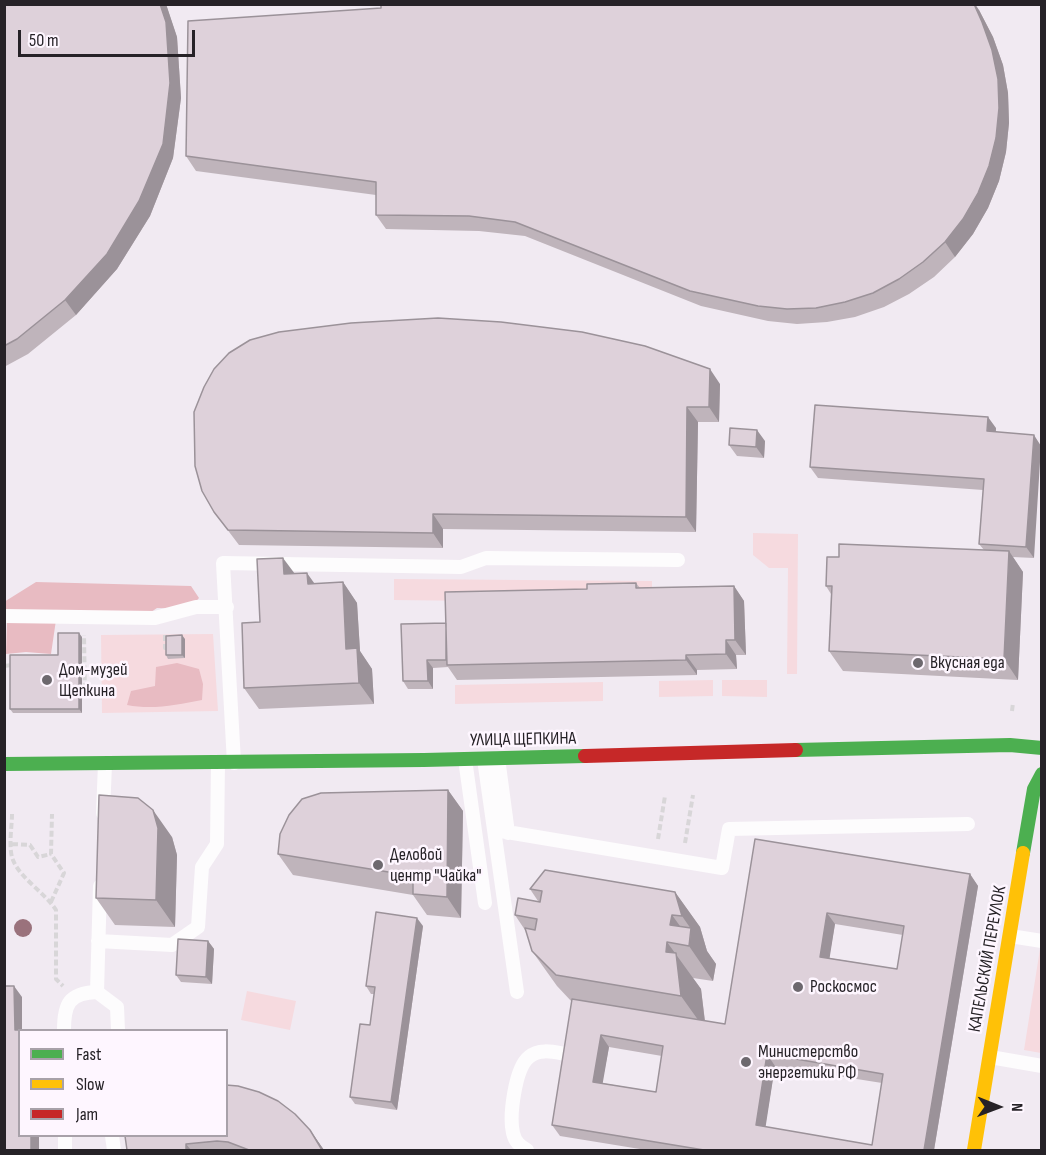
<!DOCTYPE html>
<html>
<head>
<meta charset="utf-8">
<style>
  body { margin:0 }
  #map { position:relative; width:1046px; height:1155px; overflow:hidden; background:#f1eaf2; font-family:"Sofia Sans Condensed",sans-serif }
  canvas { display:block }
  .frame { position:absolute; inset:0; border:6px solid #262227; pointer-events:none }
  .legend { position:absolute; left:18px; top:1029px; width:210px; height:108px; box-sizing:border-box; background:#fef6ff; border:2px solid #a8a1a9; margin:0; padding:8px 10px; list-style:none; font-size:18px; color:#262227 }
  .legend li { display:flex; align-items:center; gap:12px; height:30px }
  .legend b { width:30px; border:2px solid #a8a1a9 }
  .north { position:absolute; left:968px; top:1077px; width:60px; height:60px; -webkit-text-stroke:4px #fef6ff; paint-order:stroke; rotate:91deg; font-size:16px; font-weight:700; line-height:24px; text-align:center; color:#262227 }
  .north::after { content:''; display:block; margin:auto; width:21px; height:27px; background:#262227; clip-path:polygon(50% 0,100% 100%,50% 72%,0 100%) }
  .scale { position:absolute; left:18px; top:30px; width:177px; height:27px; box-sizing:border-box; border:3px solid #262227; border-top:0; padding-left:8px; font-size:18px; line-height:21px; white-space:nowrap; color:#262227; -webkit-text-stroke:4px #fef6ff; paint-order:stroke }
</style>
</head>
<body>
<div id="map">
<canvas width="1046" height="1155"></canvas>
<div class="frame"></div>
<ul class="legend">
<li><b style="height:8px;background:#4caf50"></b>Fast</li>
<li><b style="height:8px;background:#ffc107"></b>Slow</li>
<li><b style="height:8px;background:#c62828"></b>Jam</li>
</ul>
<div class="north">N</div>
<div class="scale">50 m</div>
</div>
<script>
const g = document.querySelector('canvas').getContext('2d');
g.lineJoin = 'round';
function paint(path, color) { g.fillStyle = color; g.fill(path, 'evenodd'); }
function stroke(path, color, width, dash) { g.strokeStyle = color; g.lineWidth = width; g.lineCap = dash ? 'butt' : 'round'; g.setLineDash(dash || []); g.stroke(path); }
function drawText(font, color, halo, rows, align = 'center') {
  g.font = font + ' "Sofia Sans Condensed",sans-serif'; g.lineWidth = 5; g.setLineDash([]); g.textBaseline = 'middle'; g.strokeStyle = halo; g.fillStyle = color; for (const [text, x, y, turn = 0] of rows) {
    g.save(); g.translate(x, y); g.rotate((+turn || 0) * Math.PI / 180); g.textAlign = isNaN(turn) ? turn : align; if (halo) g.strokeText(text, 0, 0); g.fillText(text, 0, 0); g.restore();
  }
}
paint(new Path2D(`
  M753,533L798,534L797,674H787L788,568H769L753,555Z
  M394,579L652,581V588H598L476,601L394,600Z
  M213,634L218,711L102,713L101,635Z
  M713,680V696L659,697V681Z
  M722,680H767V697L722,696Z
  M603,682V701L455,704V685Z
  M1040,949L1042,950L1041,1053L1024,1050Z
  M247,991L296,1001L290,1030L241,1020Z`), '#f6dadf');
paint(new Path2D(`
  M36,582L191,586L199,598L189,609L157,608L145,616L120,624H103L94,613L83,624L56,620L51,654L26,652L6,654L7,622L4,602Z
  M177,663L199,669L203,684L202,700C177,705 152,710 127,705L131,691L155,686L156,667Z`), '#e8bbc2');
stroke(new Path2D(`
  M165,635V648H169
  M4,666L13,665
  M82,696L85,695L84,635
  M1012,711L1013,703
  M12,814C12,827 8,848 13,860C20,878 45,893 56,910V979L63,986
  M658,839L665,796
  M685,843L693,795
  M12,844L30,845L38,857L51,854
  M51,902L64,873L51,854L52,814`), '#d8d6d8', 4, [6, 3]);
stroke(new Path2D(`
  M4,616L155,618L196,607H227
  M498,758L508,833
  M465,759L485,903
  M484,759L517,992
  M234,763L223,563L461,567L486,558L678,560
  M103,813L105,764
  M495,830L722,868L729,829L968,824
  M100,886L97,992L117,1007L118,1030
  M1010,936L1042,941
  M98,941L172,945L198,927L202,867L217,844L218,763
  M64,1030C64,1004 69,993 97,992
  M990,1057L1042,1066
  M65,1136V1150
  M112,1136L114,1150
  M527,1150C520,1146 515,1142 513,1133C509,1116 515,1068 529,1057C539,1048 554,1052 565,1054`), '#fdfcfd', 14);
stroke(new Path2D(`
  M796,750L1010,745L1042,748
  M4,764L424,760L585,756
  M1023,853L1034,789L1042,774`), '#4caf50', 14);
stroke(new Path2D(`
  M974,1150L1023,853`), '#ffc107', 14);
stroke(new Path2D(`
  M585,756L796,750`), '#c62828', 14);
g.fillStyle = '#9a727c';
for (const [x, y] of [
  [23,928]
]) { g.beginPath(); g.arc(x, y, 9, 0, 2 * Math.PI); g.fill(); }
paint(new Path2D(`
  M4,4H166L177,37L181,98L173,158L150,216L117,269L76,315L28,354L4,367Z
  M979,10L993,37L1003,65L1008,93L1009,123L1006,152L999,181L988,208L973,234L955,257L934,277L909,294L884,307L855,317L827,322L797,324L768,321L701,306L525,236L479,231L386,229L376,215V195L196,171L186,156Z
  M720,384L719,422H698L696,532L443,529V548L239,545L214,512Z
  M996,428V432L1034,558L1013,557L1023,572L1018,680L843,671L829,651L831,594L826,586L839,557L984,550L979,544L983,490L818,478L810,467Z
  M765,441L764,458L737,456L729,445Z
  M294,574L315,584L343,582L357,603L360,651L372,669L374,704L259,709L244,688L260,622Z
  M636,583L640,588L734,586L744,601L746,655H736L737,669L697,670V675L457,680L448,667L433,668V689H408L403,681L446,623L587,589Z
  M82,637V713H13L10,709L58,655Z
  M185,639V658L168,659L166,655Z
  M448,790L463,811L461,918L427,915L413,895L293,875L278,854Z
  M172,837L177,855L175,927L115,925L96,898Z
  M755,839L970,874L978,886L934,1150H646L560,1136L552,1125L572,1002L557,986L532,951L527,933L515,915L538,901L530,889L675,892L700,927L707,951L716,964L713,981L693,978L701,989L705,1021L725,1024ZM835,924L903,935L897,969L829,958ZM609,1047L662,1056L656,1092L602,1083ZM775,1066L882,1083L872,1145L765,1127Z
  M423,926L397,1110L355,1104L350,1097L370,1025L374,994H371L366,986Z
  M208,941L214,949L212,984L181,982L176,975Z
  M310,1130L324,1150H127Z`), '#bfb4bb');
paint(new Path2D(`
  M160,4H166L177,37L181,98L173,158L150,216L117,269L76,315L65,300Z
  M974,4H975L979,10L993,37L1003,65L1008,93L1009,123L1006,152L999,181L988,208L973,234L955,257L945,242Z
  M710,369L720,384L719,422L709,407Z
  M687,407L698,422L696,532L686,517Z
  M988,417L996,428L995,443L987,431Z
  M757,430L765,441L764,458L756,447Z
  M1034,435L1041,446L1034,558L1026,547Z
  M433,514L443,529V548L433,533Z
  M1009,551L1023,572L1018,680L1004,659Z
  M283,558L298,578L284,574Z
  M307,573L322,594L308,584Z
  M343,582L357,603L360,651L372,669L374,704L359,683L346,649Z
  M734,586L744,601L746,655L735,640Z
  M79,633L82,637V713L79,709Z
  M182,635L185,639V658L182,655Z
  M726,640L736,655L737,669L726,654Z
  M686,655L697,670V675L686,660Z
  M427,660L433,668V689L428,681Z
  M448,790L463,811L461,918L447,897Z
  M153,810L172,837L177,855L175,927L156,900Z
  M970,874L978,886L934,1150H924Z
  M675,892L700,927L707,951L716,964L713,981L689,946L670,925L672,915L690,940L691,929L682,916Z
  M827,913L835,924L828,968L820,957Z
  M417,918L423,926L397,1110L391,1102Z
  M208,941L214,949L212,984L206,977Z
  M667,942L701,989L706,1031L681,996L666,952Z
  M14,986L22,997V1030H15Z
  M601,1035L609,1047L601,1093L593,1082Z
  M767,1054L775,1066L764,1137L756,1125Z
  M310,1130L324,1150H322Z
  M31,1136H39V1150H31Z
  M186,1144L191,1150H186Z`), '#9b9299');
const building = new Path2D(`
  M4,4H160L166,22L170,83L163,144L139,201L107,254L65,300L17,339L4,346Z
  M381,4H974L982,22L992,50L998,79L999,108L996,138L989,166L978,193L963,219L945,242L923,262L899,279L873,293L845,302L816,308L787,309L758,306L690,291L515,222L469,216L376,215V182L186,156L188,21L381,8Z
  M438,318L501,322L582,332L645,346L710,369L709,407H687L686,517L433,514V533L228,530L214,512L202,491L195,466L194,412L204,387L214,369L229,353L250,340L279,332L351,323Z
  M815,405L988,417L987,431L1034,435L1026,547L979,544L984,479L810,467Z
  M730,428L757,430L756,447L729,445Z
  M839,544L1009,551L1004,659L829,651L832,586H826L827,557H839Z
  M283,558L284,574L307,573L308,584L343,582L346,649L357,648L359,683L244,688L242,623L260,622L257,559Z
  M636,583V588L734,586L735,640H726V654L686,655V660L447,665L445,592L587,589V584Z
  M446,623V660H427L428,681H403L401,624Z
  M58,633H79V709H10V655H58Z
  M182,635V655H166V636Z
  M448,790L447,897L413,894V876L278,854L280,834L289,815L302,799L321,793Z
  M99,795L138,798L153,810L158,828L156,900L96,898Z
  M755,839L970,874L924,1150H704L552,1125L572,999L725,1024ZM827,913L904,926L897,969L820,957ZM601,1035L663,1046L656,1092L593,1082ZM767,1054L883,1074L872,1145L756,1125Z
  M545,870L675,892L682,916L672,915L670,925L691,928L689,946L667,942L666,952L676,953L681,996L556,975L532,951L525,928L535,930L537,919L515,915L518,898L540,902L542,891L530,889Z
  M376,912L417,918L391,1102L350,1097L360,1024L370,1025L375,987L366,986Z
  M178,939L208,941L206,977L176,975Z
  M4,986H14L15,1030H30H20V1136H31V1150H4Z
  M226,1085L238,1086L259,1092L278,1101L295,1114L310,1130L322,1150H249L228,1142L217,1141L186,1144V1150H127L125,1136H226Z`);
paint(building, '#ded1da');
stroke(building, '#9b9299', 1.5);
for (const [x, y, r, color] of [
  [918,663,6,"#6d686e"],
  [47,680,6,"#6d686e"],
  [378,865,6,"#6d686e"],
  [798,987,6,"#6d686e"],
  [746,1062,6,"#6d686e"]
]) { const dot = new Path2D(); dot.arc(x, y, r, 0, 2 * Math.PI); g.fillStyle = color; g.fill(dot); stroke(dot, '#fef6ff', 2); }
drawText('18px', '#262227', '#fef6ff', [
  ["Вкусная еда",930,663],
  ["Дом-музей",59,670],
  ["Щепкина",59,691],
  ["Деловой",390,855],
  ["центр \"Чайка\"",390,876],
  ["Роскосмос",810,987],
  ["Министерство",758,1052],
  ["энергетики РФ",758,1073]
], 'left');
drawText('18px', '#262227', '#fef6ff', [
  ["УЛИЦА ЩЕПКИНА",523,740,-1],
  ["КАПЕЛЬСКИЙ ПЕРЕУЛОК",988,959,-80]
]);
</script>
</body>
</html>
